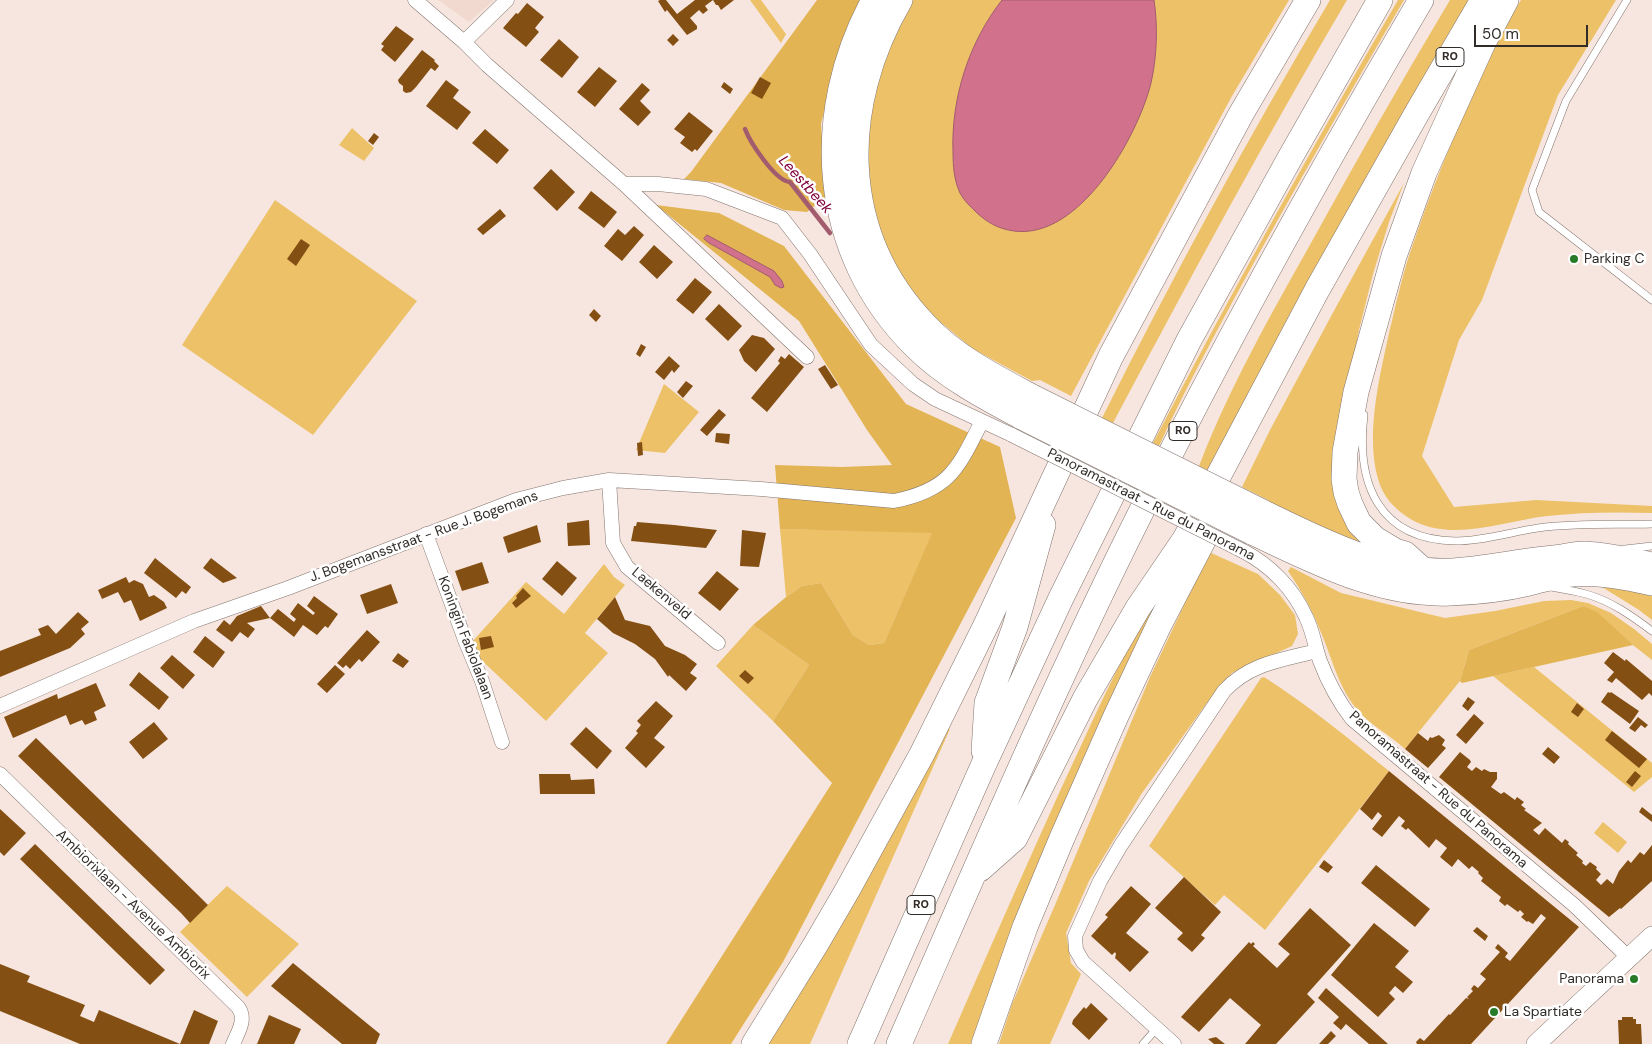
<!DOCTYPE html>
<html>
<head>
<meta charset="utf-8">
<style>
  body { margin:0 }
  #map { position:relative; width:1652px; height:1044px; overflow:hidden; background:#f7e6df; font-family:"DM Sans",sans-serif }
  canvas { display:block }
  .scale { position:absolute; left:1474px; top:25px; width:114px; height:22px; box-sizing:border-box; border:2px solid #322c29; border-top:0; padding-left:6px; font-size:15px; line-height:18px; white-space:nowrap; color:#322c29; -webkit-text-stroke:4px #fff; paint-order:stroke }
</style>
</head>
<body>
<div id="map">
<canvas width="1652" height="1044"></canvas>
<div class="scale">50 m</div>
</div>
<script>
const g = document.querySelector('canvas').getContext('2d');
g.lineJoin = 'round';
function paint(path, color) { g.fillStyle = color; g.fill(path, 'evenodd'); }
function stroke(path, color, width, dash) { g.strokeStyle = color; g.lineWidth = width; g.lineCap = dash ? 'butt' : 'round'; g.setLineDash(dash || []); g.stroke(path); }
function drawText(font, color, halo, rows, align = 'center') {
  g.font = font + ' "DM Sans",sans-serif'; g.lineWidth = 5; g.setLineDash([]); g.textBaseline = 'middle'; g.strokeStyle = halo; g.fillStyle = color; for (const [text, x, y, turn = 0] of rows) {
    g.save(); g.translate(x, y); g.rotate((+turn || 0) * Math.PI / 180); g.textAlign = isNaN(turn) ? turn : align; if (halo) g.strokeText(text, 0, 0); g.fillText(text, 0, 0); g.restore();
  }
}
paint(new Path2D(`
  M438,0H494L469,22Z`), '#f2d9cf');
paint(new Path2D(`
  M750,0H761L786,34L781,43Z
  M912,0H1289L1232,96L1071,396L1040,380L1032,381L973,349L921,306L883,245L872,211L866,162L872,103L884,59Z
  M1330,0H1347C1265,139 1189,280 1113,423L1102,418C1173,276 1249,136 1330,0Z
  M1398,0H1404C1354,85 1305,171 1257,257C1223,319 1189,381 1159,446L1153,443C1231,293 1313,146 1398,0Z
  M1450,0H1473L1209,471L1199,466C1229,388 1270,316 1311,243C1356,161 1402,80 1450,0Z
  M1521,0H1616L1558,95L1482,300L1459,340L1422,456L1454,507L1536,500L1652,506V513C1617,512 1582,512 1547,516C1504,521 1457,541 1416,522C1400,514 1386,501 1380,485C1364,439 1379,380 1389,333C1396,305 1402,275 1412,247C1430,194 1451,141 1475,90C1489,59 1503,29 1521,0Z
  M352,128L374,148L364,161L339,145Z
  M1404,183L1389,222L1373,274L1359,330L1339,440L1379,550L1353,542L1267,503L1268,500L1242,487L1270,430L1336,307Z
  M275,200L417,301L313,435L182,345Z
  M664,384L699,412L665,453L636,450Z
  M780,529L933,532L884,643L869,645L853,635L821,583L802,586L786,597Z
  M1209,552L1258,574L1280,595L1295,615L1298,634L1292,646L1232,673L1209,700L1142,793L1089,881L1066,933L1071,963L1081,974L1050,1044H999L1012,1004L1055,905L1150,677Z
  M604,564L614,577L625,585L585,633L608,653L546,721L477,656L471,643L526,582L564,614Z
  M1291,567L1341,593L1445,618L1495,611L1544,601L1571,600L1588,603L1611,613L1634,629L1652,644V660L1583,606L1469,650L1460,681L1405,749C1389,734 1369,725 1355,707C1337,684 1331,654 1319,628C1311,607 1300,589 1288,571Z
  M1602,587L1634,588L1652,595V620L1639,610Z
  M1151,608L1159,613L976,1044H948C985,959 1022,875 1060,791C1089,729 1116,666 1151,608Z
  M753,625L809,665L773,721L716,666Z
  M1534,667L1652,763V777L1634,792L1493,676Z
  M1264,677C1308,705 1349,739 1389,771L1265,930L1224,895L1215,905L1149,846L1261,678Z
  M944,728L950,729L810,1044H764Z
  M1603,822L1627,842L1618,853L1594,833Z
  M227,886L299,944L247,997L180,932Z`), '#ecc168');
paint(new Path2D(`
  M817,0H865L832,80L821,124L826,197L807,212L784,210L721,183L684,179L691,172Z
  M656,205L719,213L784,246L906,404L1000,447L1016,518L783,962L731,1044H666L832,783L773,721L809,665L753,625L786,597L802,586L821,583L853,635L869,645L884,643L932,533L780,529L775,465L842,467L892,465L867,430L799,321Z
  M1583,606L1597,612L1633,645L1462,683L1460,681L1469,650Z`), '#e2b454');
const water = new Path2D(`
  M1002,0H1154C1158,26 1157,57 1151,83C1138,136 1080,240 1014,231C999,229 988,223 977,213C971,207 964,201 960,193C954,180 953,166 953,152C951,98 969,42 1002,0Z
  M707,235L774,271L782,281L784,287L781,288L775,285L770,277L709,243L704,239Z`);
paint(water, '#d2718b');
stroke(water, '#a25c6e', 1);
stroke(new Path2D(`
  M745,129C750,142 775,181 790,182L830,233`), '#a25c6e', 4.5);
paint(new Path2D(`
  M660,0H666L677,14L695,0H734L721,10L718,5H716L713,0L705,6L708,10L703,14L699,10L690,18L697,26V29L687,35L667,10L665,12L658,1Z
  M527,3L544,17L535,28L539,32L526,47L503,28L516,13L518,14Z
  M396,26L414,39L395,62L381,50L384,46L381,44Z
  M673,34L679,40L673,46L667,40Z
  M559,39L579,57L562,78L540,60Z
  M422,50L435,60L434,61L439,66L435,71L431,68L416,87L411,92L406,93L403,91V86L399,83L398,80Z
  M599,67L617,81L595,107L577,92Z
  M760,77L771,83L762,99L751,93Z
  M446,80L459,90L453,98L471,112L457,130L426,106Z
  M724,82L733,89L730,94L721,87Z
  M642,83L650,90L640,101L651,112L638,126L619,109Z
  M689,112L713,131L697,151L695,149L692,152L680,143L685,137L674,129Z
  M485,129L509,150L497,164L472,143Z
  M374,133L379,137L373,145L368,141Z
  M551,169L575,192L557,211L533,188Z
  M591,191L617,212L604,228L578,208Z
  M500,209L506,216L483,235L477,229Z
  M634,226L644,235L622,261L604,246L618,229L625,235Z
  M301,239L310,245L296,266L287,259Z
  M654,245L673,262L657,279L639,262Z
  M695,278L712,292L693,314L676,300Z
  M719,304L742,326L728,341L705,319Z
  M594,309L601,316L596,322L589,315Z
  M752,335L764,338L775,349L756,372L744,361L739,350Z
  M641,344L646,347L640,357L636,354Z
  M789,354L804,367L767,412L751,398L780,363L778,361L781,356L785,359Z
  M669,356L680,366L674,373L672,370L664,380L655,372Z
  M825,365L838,385L831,389L818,369Z
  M686,381L693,386L683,398L677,392Z
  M719,409L726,415L707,436L700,430Z
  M716,433L730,434L729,444L715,442Z
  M642,442L643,455L638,456L637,443Z
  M589,520L590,545L568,546L567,523Z
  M637,522L674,525L717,530L706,548L631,541L634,526H636Z
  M537,525L541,542L508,553L503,537Z
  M742,530L766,533L759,567L740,566Z
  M155,558L191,587L186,594L182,591L176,598L144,573Z
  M211,558L237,578L223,583L203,568Z
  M557,561L577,578L562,596L542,579Z
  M482,562L489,583L462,591L455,571Z
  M717,571L739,589L720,611L698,593Z
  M126,577L129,583L134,580L143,584L149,597L154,595L164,602L167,608L140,621L131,600L124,603L118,592L102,599L98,590Z
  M391,584L398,603L367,614L360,595Z
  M523,588L531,596L516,608L512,603L517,598L516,596Z
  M314,596L338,614L328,628L325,626L317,635L303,625L294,637L270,618L278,609L294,622L296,619L290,614L298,603L313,615L315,613L307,606Z
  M615,597L625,620L650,626L665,646L685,655L697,664L690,673L697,678L686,691L669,675L668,677L655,659L635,644L613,633L597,619Z
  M261,606L270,618L247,623L255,629L248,638L240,632L232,642L216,630L224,620L230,625L237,616Z
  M78,612L89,622L81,629L85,634L70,648L0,677V651L41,635L38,629L48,625L56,634Z
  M367,630L380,642L362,662L359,659L350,669L346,665L343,668L337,663Z
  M205,636L225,652L213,668L193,652Z
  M491,636L494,647L481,650L479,638Z
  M1613,652L1625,661L1626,659L1652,681V696L1649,693L1642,700L1616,678L1612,683L1607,680L1614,672L1604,663Z
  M398,653L409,661L403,668L392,661Z
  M172,655L195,675L183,689L160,668Z
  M335,665L345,674L327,693L317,684Z
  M745,670L754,678L748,684L739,676Z
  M139,672L169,697L159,710L129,685Z
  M96,683L106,706L94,712L97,720L85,725L82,720L70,725L66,715L13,738L4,717L57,694L58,699Z
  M1608,692L1610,693L1611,692L1639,711L1630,724L1601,702Z
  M1468,697L1475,702L1468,711L1462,706Z
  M656,701L673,716L654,738L665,747L646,768L625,748L638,733L636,731L641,725L637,721Z
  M1577,703L1584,709L1578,717L1571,712Z
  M1474,714L1484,723L1466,744L1456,735Z
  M1638,717L1648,725L1645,728L1641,725L1635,732L1629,728Z
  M154,722L168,739L143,759L129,742Z
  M586,727L612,751L597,769L570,744Z
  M1612,731L1647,759L1639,768L1605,740Z
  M1418,733L1428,741L1430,737L1432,738L1439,735L1445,740L1442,745L1446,748L1428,768L1405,749Z
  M36,738L198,895L208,905L190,923L181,913L18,756Z
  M1548,747L1560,757L1554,764L1542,754Z
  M1460,752L1470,760L1471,762L1467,767L1472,771L1476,767L1482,771L1484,769L1490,772H1497V779L1491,787L1501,794L1504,792L1515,800L1517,797L1524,802L1521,805L1526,809L1524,810L1542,823L1533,830L1539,835L1545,828L1562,843L1565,839L1569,842L1568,844L1578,853L1576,855L1583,861L1582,863L1586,866L1590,862L1597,867L1596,869L1601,874L1596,880L1601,885L1607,879L1613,884L1619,871L1628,860L1631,863L1640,852L1644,855L1652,845V881L1621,909L1620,908L1609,917L1439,777Z
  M1389,771L1579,927L1471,1044H1417L1416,1042L1420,1038L1424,1041L1449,1014L1450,1015L1466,998L1469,999L1467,997L1473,991L1471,989L1474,985L1478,988L1486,979L1480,974L1500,952L1495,948L1498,944L1508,953L1505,957L1510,961L1546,918L1541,914L1533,924L1528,921L1527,922L1521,917L1524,914L1520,910L1518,912L1507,904L1505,906L1499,901L1501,897L1481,881L1483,878L1478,873L1479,872L1472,866L1469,869L1458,859L1452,867L1440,857L1447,848L1436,839L1429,848L1408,828L1406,830L1401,826L1405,821L1399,816L1382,837L1372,829L1382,816L1378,812L1372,820L1360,809Z
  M1635,771L1641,776L1632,787L1626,782Z
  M539,774H570L571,780L594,779L595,794H540Z
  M1642,807L1652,815V822L1639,812Z
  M0,809L26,833L4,856L0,852Z
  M35,844L165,970L150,985L20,859Z
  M1324,860L1333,867L1328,873L1319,867Z
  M1376,865L1430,909L1415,927L1361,883Z
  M1184,877L1221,912L1201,935L1205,938L1192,952L1177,939L1183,933L1155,908Z
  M1131,886L1151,904L1126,933L1149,952L1130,972L1115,958L1116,954L1115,952L1112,955L1091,936L1108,917L1105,915Z
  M1310,908L1351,945L1307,994L1315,1002L1276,1044H1245L1261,1025L1230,998L1199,1032L1181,1017L1249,942L1251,944L1253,942L1255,944L1253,946L1277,968L1290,954L1278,944Z
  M1374,923L1409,951L1395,967L1413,982L1403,993L1395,986L1389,993L1395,999L1378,1017L1331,975Z
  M1477,927L1488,936L1485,941L1473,931Z
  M293,963L380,1034L376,1044H342L271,986Z
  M0,964L30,976L27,982L85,1005L80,1016L94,1022L99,1010L180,1044L194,1010L218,1021L209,1044H80L0,1011Z
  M1326,988L1388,1044H1369L1346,1024L1341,1030L1333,1023L1339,1017L1318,998Z
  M1091,1003L1108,1019L1089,1040L1072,1024L1073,1020L1084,1007L1086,1009Z
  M269,1015L301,1029L294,1044H257Z
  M1622,1017H1633V1019H1636V1024H1641L1642,1044H1619L1618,1020H1622Z
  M1331,1031L1336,1036L1328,1044H1319Z
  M1216,1037L1225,1044H1214L1208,1039Z`), '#844f13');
const service = new Path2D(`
  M1627,0L1566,101L1532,190L1539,212L1652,300
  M1364,415C1356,483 1378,540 1456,541C1483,541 1511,532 1538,528C1576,523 1614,525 1652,524
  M1625,549L1652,546
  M1551,587C1563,589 1575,591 1586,594C1611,601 1632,616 1652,631
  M1143,1044L1157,1028`);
const minor = new Path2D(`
  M415,0L464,42L487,65L624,184L807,357
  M464,42L507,0
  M624,184H658L706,189L782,218L810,254L871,345L913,384L935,399L1012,435
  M609,480L613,543L627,567L718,643
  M426,534L465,640L482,681L502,742
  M1243,551C1270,565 1293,588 1306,617C1313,631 1315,647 1320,661C1328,682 1338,701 1352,719L1574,905L1628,957
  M0,706L194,621L288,588L516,500L563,488L609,480L761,489L894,501C950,490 958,468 982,421
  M0,774L238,1007C247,1019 238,1032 233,1044
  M1174,1044L1083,962L1076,950L1075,936L1100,881L1121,845L1224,691C1250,663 1282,660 1317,651`);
const secondary = new Path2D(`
  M1536,1044L1652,936`);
const motorway = new Path2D(`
  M874,0C812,114 820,252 915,346C945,376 984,397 1022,417
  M900,0C838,106 837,234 926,326C955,357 995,377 1032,397
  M1262,512C1322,541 1384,574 1453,571C1487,569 1520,561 1554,558C1564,557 1575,554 1584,554C1607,555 1630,560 1652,565
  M1252,532C1314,561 1379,596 1450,593C1476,592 1504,589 1529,583C1544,579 1558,575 1573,574C1600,572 1626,577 1652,583
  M1424,571L1405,554L1395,551L1375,539L1359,523L1350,504L1346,492L1344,479L1345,452L1356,392L1394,256L1424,173L1483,43L1506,0
  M984,751L987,703L1015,627L1043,525
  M980,869L1015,838L1085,699L1138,608L1185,539L1317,290L1417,113L1483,0
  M754,1044L816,944L848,889L922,754L986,625L1111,356L1241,114L1308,0
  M860,1044L983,766L1061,598L1189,340L1291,156L1380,0
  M899,1044C976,869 1051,692 1137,520C1225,343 1321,170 1421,0
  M984,1044L1025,927L1062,838L1116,716L1159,625L1206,535L1210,517`);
stroke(service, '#82746e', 8);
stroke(minor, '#82746e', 15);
stroke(secondary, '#82746e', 20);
stroke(motorway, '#82746e', 26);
stroke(service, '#fff', 7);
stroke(minor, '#fff', 14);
stroke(secondary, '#fff', 19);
stroke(motorway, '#fff', 25);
const minorBridge = new Path2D(`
  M1012,435L1243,551`);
const motorwayBridge = new Path2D(`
  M1032,397L1262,512
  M1022,417L1252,532`);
stroke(minorBridge, '#82746e', 15, []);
stroke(motorwayBridge, '#82746e', 26, []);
stroke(minorBridge, '#fff', 14);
stroke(motorwayBridge, '#fff', 25);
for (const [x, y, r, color] of [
  [1574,259,5,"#257b28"],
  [1634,979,5,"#257b28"],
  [1494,1012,5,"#257b28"]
]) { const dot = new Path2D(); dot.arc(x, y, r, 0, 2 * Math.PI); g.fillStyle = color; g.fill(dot); stroke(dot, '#fff', 2); }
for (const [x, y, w] of [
  [1450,57,28],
  [1183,431,28],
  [921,905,28]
]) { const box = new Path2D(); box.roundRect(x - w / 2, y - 9.5, w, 19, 4); g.fillStyle = '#fff'; g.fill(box); stroke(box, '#322c29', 1); }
drawText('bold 12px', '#322c29', null, [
  ["R0",1450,57],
  ["R0",1183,431],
  ["R0",921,905]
]);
drawText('14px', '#322c29', '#fff', [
  ["Parking C",1584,259],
  ["Panorama",1624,979,"right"],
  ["La Spartiate",1504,1012]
], 'left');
drawText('14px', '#322c29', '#fff', [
  ["Panoramastraat - Rue du Panorama",1151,505,27],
  ["J. Bogemansstraat - Rue J. Bogemans",424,537,-20],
  ["Laekenveld",661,594,40],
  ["Koningin Fabiolalaan",465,638,69],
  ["Panoramastraat - Rue du Panorama",1438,790,41],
  ["Ambiorixlaan - Avenue Ambiorix",133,905,44]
]);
drawText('italic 15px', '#82033c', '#fff', [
  ["Leestbeek",805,185,48]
]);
</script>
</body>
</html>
